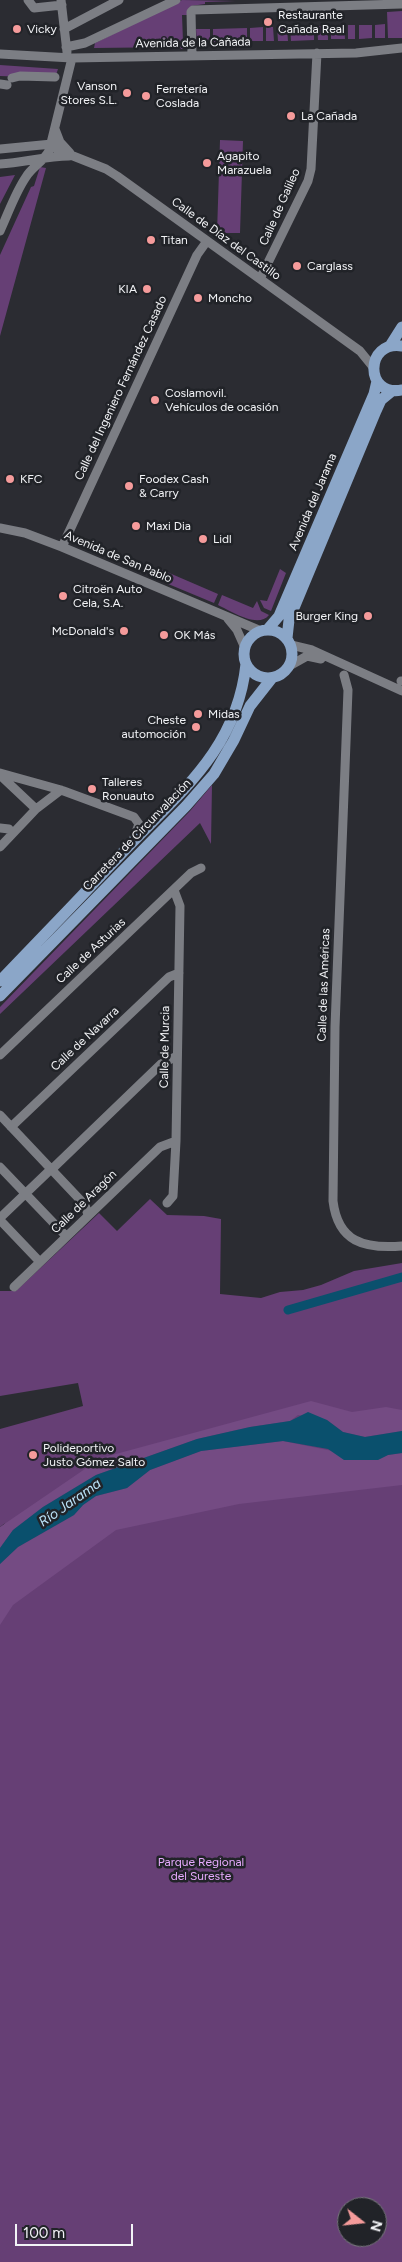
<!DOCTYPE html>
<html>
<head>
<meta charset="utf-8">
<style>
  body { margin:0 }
  #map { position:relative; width:402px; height:2262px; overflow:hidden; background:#2b2c32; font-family:Figtree,sans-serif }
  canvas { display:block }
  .north { position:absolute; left:337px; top:2197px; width:50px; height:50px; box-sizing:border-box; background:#212328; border:1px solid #75767a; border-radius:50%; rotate:106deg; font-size:14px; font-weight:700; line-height:20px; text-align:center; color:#f2f3f6 }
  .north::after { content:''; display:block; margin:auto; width:18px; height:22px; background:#f59b9b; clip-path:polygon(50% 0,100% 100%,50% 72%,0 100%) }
  .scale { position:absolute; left:15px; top:2224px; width:118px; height:22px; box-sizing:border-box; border:2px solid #f2f3f6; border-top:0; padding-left:6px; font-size:15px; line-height:18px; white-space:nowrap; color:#f2f3f6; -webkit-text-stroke:4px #212328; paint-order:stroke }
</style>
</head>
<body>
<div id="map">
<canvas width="402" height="2262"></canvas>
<div class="north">N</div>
<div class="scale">100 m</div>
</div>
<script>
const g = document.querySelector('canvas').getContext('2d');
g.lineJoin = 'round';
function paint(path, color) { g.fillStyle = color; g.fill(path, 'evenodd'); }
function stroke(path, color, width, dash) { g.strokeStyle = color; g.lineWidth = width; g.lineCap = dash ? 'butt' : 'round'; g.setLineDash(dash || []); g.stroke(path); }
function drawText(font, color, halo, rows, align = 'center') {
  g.font = font + ' Figtree,sans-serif'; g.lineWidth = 5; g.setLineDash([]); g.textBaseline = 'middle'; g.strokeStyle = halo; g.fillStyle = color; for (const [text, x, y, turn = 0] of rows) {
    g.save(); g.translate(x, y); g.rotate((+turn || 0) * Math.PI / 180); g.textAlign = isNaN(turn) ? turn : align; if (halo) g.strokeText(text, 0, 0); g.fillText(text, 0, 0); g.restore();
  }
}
paint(new Path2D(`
  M182,0L236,1L205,2V4L191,6L188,15H182L183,41H188L186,49H181L180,47L94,48L95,43Z
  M402,11V38H388L387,12Z
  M385,24V38H375V25Z
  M344,25L345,39H331V26Z
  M348,25H355V39H348Z
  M359,25H372V38L359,39Z
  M314,26V40L291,41L290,27Z
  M317,26H328V40H318Z
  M263,27V41H250V28Z
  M266,27H273L274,41H266Z
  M277,27H287L288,41H278Z
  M247,28V41L213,42V29Z
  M196,29H210V42L197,43Z
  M0,65L58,69L55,78L0,76Z
  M220,140L243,141L240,233H217Z
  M40,167L46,168L0,336V255L31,187L34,186Z
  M15,175L0,204V205V177Z
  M160,569L218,594L214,603L161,581L158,576Z
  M280,569L286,573L271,611L264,608L260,600L267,601Z
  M222,595L253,608L257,601L261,611L269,615C258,629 231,611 218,605Z
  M212,785L211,844L200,823L0,1014V1007L190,811Z
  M150,1199L167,1215L204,1216L221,1219L220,1294L261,1298L280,1292L303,1290L321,1285L354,1271L402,1263V2262H0V1530L5,1523L0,1527V1429L83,1406L78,1383L0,1396V1291H16L99,1213L117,1231ZM347,2207H377V2237H347Z`), '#663f75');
paint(new Path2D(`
  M311,1401L352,1412L386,1407L402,1410V1431L365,1437L343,1432L327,1420L298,1415L290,1421L250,1427L197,1439L96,1475L43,1507L13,1530L0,1548V1527L101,1458Z
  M283,1441L377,1460L388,1455L402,1453V1485L239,1504L116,1530L13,1605L0,1625V1564L18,1547L74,1515L83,1505L96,1496L127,1488L150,1470L201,1451Z`), '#744b83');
paint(new Path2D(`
  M308,1412L327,1420L343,1432L365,1437L402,1431V1453L388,1455L378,1460H344L328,1449L283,1441L201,1451L150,1470L127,1488L96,1496L83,1505L74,1515L18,1547L0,1564V1548L13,1530L43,1507L96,1475L197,1439L250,1427L290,1421Z`), '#0a506d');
stroke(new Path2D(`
  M288,1310L402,1277`), '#0a506d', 9);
stroke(new Path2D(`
  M28,0L34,8L62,5
  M61,0L67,52
  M64,29L119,0
  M66,47L85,43L176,0
  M0,54L72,58L356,53L402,48
  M192,56L191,12L193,10L402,4
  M12,78L20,76L55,77
  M0,84L7,85
  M55,129L60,142L70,153
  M52,144L58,150L106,169L117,176L360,351L373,367
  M0,149L52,144
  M0,164C23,163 46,156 69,156
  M0,231C8,214 15,193 26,177C32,167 43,162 49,151L72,58
  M260,279L308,181L311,169L317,53
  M0,528L25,533L62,547L261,631
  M62,547L197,255L207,241
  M228,619L237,630L245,648
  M291,645L312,650L402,691
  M291,665L307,656L321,659
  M344,675L348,690L335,1027L333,1201C338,1242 364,1249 402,1246
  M401,681H402
  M0,773L61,790L134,817L139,824L133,840
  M0,775L36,809
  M0,828L9,829
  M0,847L36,809L61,790
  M0,1055L191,873L201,868
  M0,1115L85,1205L88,1215
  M11,1127L169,977L179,973
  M0,1167L66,1236
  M51,1170L161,1064L177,1056
  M167,1203L173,1196L176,1141L180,906L174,890
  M2,1216L48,1172
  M0,1220L40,1262
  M14,1287L160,1147L176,1141`), '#7c7e84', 9);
stroke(new Path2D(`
  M390,346L402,327
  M402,346C365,340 364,397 402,390
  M244 654a24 24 0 1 1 48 0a24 24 0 1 1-48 0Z
  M267,630L279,616L374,394L377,381
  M287,638L289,620L376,411L381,400L392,391
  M0,981C42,937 84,894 125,850C180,792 237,749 246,664
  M0,996L186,806L214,774L234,740L250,706L272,678`), '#8ba6c8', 11);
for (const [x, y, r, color] of [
  [268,22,5,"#f59b9b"],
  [17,29,5,"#f59b9b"],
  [127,93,5,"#f59b9b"],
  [146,96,5,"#f59b9b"],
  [291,116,5,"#f59b9b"],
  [207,163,5,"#f59b9b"],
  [151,240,5,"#f59b9b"],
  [297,266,5,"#f59b9b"],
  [147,289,5,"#f59b9b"],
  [198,298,5,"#f59b9b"],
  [155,400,5,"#f59b9b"],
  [10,479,5,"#f59b9b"],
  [129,486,5,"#f59b9b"],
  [136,526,5,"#f59b9b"],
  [203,539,5,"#f59b9b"],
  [63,596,5,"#f59b9b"],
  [368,616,5,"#f59b9b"],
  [124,631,5,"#f59b9b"],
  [164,635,5,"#f59b9b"],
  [198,714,5,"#f59b9b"],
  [196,727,5,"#f59b9b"],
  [92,789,5,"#f59b9b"],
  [33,1455,5,"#f59b9b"]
]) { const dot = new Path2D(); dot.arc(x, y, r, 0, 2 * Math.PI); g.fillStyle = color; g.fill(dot); stroke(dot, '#212328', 2); }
drawText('12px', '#f2f3f6', '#212328', [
  ["Restaurante",278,15],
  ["Cañada Real",278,29],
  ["Vicky",27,29],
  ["Vanson",117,86,"right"],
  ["Stores S.L.",117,100,"right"],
  ["Ferretería",156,89],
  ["Coslada",156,103],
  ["La Cañada",301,116],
  ["Agapito",217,156],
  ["Marazuela",217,170],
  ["Titan",161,240],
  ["Carglass",307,266],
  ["KIA",137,289,"right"],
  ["Moncho",208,298],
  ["Coslamovil.",165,393],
  ["Vehículos de ocasión",165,407],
  ["KFC",20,479],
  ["Foodex Cash",139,479],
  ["& Carry",139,493],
  ["Maxi Dia",146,526],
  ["Lidl",213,539],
  ["Citroën Auto",73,589],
  ["Cela, S.A.",73,603],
  ["Burger King",358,616,"right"],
  ["McDonald's",114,631,"right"],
  ["OK Más",174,635],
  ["Midas",208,714],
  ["Cheste",186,720,"right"],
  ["automoción",186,734,"right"],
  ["Talleres",102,782],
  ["Ronuauto",102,796],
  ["Polideportivo",43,1448],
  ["Justo Gómez Salto",43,1462]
], 'left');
drawText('12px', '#f2f3f6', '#212328', [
  ["Avenida de la Cañada",193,43,-1],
  ["Calle de Galileo",280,207,-66],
  ["Calle de Díaz del Castillo",226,239,36],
  ["Calle del Ingeniero Fernández Casado",121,388,-65],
  ["Avenida del Jarama",313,502,-67],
  ["Avenida de San Pablo",118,557,23],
  ["Carretera de Circunvalación",137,835,-46],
  ["Calle de Asturias",91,951,-43],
  ["Calle de las Américas",324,985,-88],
  ["Calle de Navarra",85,1039,-43],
  ["Calle de Murcia",165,1047,-89],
  ["Calle de Aragón",84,1202,-44]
]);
drawText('12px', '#e6aafd', '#212328', [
  ["Parque Regional",201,1862],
  ["del Sureste",201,1876]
]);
drawText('italic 14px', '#bce4fa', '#212328', [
  ["Río Jarama",70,1503,-35]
]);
</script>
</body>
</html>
